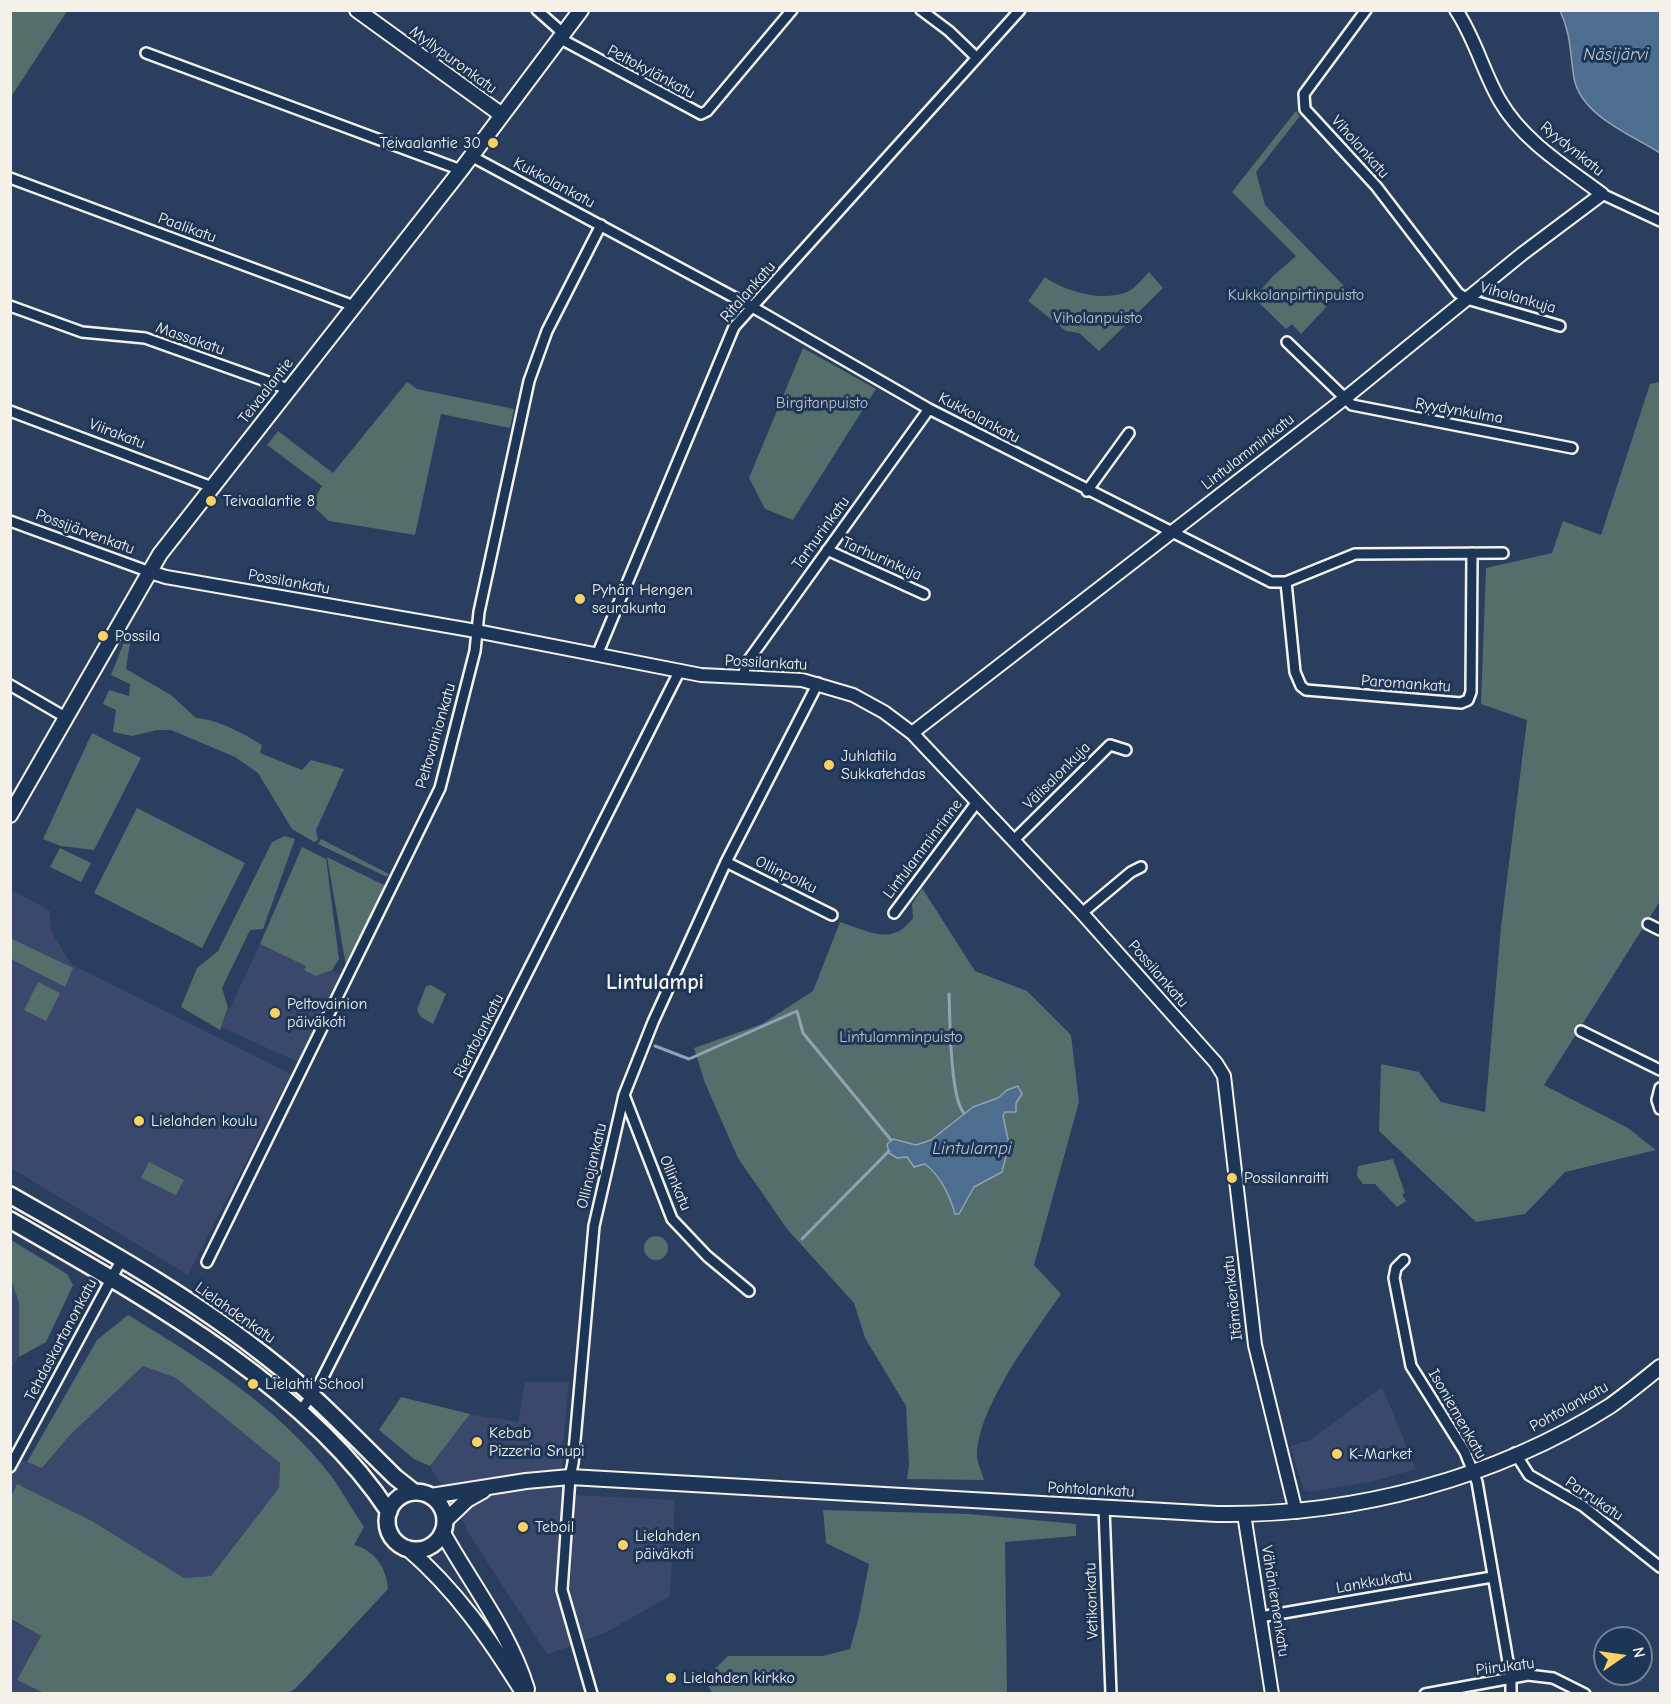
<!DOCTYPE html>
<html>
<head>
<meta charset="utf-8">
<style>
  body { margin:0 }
  #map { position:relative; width:1671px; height:1704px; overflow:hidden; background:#2a3e60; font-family:"Comic Neue",sans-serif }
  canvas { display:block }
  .frame { position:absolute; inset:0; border:12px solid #f4f1e8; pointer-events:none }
  .north { position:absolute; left:1593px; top:1626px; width:60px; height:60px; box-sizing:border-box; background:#1d3557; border:2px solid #738091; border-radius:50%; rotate:77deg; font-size:16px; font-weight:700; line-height:24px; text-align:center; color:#f4f1e8 }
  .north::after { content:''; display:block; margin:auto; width:21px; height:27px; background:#ffd166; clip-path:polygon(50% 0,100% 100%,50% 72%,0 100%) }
</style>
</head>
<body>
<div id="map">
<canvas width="1671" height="1704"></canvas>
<div class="frame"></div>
<div class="north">N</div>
</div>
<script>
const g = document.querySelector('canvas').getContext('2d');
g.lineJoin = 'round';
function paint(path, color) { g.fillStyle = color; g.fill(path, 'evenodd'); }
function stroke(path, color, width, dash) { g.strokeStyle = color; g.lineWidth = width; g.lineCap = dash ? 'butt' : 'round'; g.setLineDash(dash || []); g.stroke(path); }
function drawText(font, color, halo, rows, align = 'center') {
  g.font = font + ' "Comic Neue",sans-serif'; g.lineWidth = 6; g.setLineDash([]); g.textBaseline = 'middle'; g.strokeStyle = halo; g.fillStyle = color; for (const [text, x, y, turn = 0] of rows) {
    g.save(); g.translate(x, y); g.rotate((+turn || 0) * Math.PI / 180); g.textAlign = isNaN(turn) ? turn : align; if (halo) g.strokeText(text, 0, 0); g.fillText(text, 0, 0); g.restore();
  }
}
paint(new Path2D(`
  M10,889L50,911L51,931L71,964L291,1074L188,1275L11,1168Z
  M260,944L306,966L316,976L332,970L342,975L298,1062L221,1027Z
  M11,1280L19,1302V1357L11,1369Z
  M142,1366L176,1378L280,1463L279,1488L211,1576L184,1578L92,1521L18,1485L11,1497V1456L42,1468L70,1435Z
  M525,1382H569L562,1456L565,1497L561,1570L574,1645L547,1654L473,1540L430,1466L470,1414L518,1422Z
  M1382,1387L1416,1469L1370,1482L1309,1492L1304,1490L1290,1446L1310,1440Z
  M576,1495L675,1500L670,1596L610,1630L583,1641L570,1589Z
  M10,1620L41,1636L17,1680L44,1693H11Z`), '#3a486b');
paint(new Path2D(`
  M11,10L67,11L11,97L10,11Z
  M1296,111L1300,116L1256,172L1265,205L1345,287L1301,334L1292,324L1286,329L1254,298L1272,277L1296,256L1232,192Z
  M1149,272L1163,288L1099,351L1079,333L1066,331L1028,301L1045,277C1065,292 1104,302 1127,292C1136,288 1142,279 1149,272Z
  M803,348L876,389L793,520L765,509L749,478Z
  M407,382L417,389L514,409L510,428L441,414L415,535L329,521L311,504L322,486L267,445L278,431L333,473Z
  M1660,382V901L1544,1085L1628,1128L1656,1150L1565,1172L1525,1214L1476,1222L1379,1131L1381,1064L1419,1072L1441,1102L1485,1112L1501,927L1527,720L1481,704L1486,568L1552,553L1563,521L1601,535L1650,384Z
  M127,635L131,636L126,669L171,695L196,718C216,719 245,734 262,745L260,753L302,770L311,760L344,769L316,830L318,840L314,842L292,829L258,773L235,757L171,730H157L132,736L113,732L116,710L103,704L109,690L129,696L130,684L111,675Z
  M92,733L141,758L94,850L61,846L43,839Z
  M137,808L245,863L202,948L94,893Z
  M285,836L295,839L263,929L250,930L222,988L228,1008L220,1030L181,1007L197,968L218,951L272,842Z
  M321,839L389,874L387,877L318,844Z
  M302,847L326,859L339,959L332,970L316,976L304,970L306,966L260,944Z
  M60,848L91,863L81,882L50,867Z
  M327,857L386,886L346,966Z
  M922,888L975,971L1027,991L1071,1035L1079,1102L1034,1265L1061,1294C1033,1335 980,1404 977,1453C976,1461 982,1472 984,1480L907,1479L909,1464L906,1406L865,1338L854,1303L787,1229L738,1158L705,1083L694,1048L762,1024L813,991L840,922C869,931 892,947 913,918L912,904ZM1007,1090L1003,1116L1009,1144L1002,1172L974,1187L959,1214L955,1213C950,1196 939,1175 925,1164L914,1167L907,1157L917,1145L931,1140L973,1107L998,1098Z
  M10,938L73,968L65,987L11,959Z
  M38,982L60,993L46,1021L24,1010Z
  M431,985L446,994L433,1024L421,1017L417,1010L426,986Z
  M1393,1159L1405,1193L1402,1195L1406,1201L1397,1207L1375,1184H1363L1357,1176L1358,1166Z
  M149,1162L184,1180L176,1195L141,1178Z
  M644 1248a12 12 0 1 1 24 0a12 12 0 1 1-24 0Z
  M11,1240L67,1274L73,1285L46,1342L19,1357V1302L11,1280Z
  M128,1315C202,1360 279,1407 332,1477C343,1493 353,1511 364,1527L354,1545C375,1550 387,1569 388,1589L295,1689L288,1693H44L17,1680L41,1636L11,1619V1497L17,1484L92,1521L184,1578L211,1576L279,1488L280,1463L176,1378L143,1366L70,1435L42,1468L27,1462L97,1340Z
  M401,1397L470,1414L430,1466L414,1459L379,1430Z
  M823,1510L969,1514L1076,1524V1536L1005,1542L1007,1693H712L705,1679L728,1656H823L850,1649L859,1616L869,1564L826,1543Z`), '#546e6b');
const water = new Path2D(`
  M1560,11H1660V153C1632,135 1581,116 1574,78C1570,54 1571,33 1560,11Z
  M1018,1086L1022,1094L1016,1103V1112H1005L1003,1116L1009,1144L1002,1172L974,1187L959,1214H955C950,1196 940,1175 925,1164L914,1167L907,1157L897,1158L889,1153L887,1144L893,1139L916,1145L931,1140L973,1107L998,1098L1007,1090Z`);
paint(water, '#4e6e8f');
stroke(water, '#90a2b3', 1.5);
stroke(new Path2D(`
  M949,994C950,1017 950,1099 964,1113
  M655,1046L689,1059L797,1011L803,1033L891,1140
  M802,1239L889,1151`), '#90a2b3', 3);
const minor = new Path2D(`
  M537,10L564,34
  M921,10L949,31L976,57
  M1366,10L1304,94L1305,109L1376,186L1458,293L1467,299L1560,326
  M561,39L701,114L707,111L792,10
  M146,53L461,170
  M471,156L754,308L929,409L1271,582H1286L1355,554L1503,553
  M10,178L354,306
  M1602,194L1660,221
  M10,306L82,332L145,338L288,389
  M1287,342L1352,405L1572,448
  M10,411L212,487
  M1087,491L1129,433
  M10,521L150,572
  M827,550L924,594
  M1286,582L1295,672L1301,686L1306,690L1461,703L1468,700L1471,692L1472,553
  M597,655L734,327L1020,10
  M744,677L745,665L929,409
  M10,685L65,717
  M1014,840L1110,745L1126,750
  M726,862L832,915
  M894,913L977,802
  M1082,913L1131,872L1141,867
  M1648,924L1660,930
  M1581,1031L1660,1070
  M1660,1088L1657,1100L1660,1109
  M624,1095L672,1219L707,1256L749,1291
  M1404,1260L1396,1268L1394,1278L1411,1366L1465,1452L1477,1482L1511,1679V1694
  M207,1262L440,788L475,651L479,612L529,381L547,331L601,225
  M300,1412L320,1383L680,670
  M1515,1453L1529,1475L1583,1506L1660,1567
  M10,1467L122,1259
  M1104,1508L1111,1694
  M1260,1617L1492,1577
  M592,1694L562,1590L570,1477L573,1463L594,1226L624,1095L653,1022L726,862L818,683
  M1425,1694L1528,1675L1553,1678L1585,1694`);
const tertiary = new Path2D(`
  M150,572L166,577L476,631L701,675L802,680L853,695L884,712L912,733L1081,912L1216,1063L1224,1076L1255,1345L1296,1512
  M912,733L1344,399L1522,254L1602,194C1566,167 1523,141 1500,101C1483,72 1475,38 1456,10
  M1244,1514L1272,1694`);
const secondary = new Path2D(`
  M357,10L502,115
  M10,815L160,554L461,170L581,10
  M431,1496L526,1481L570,1477L1217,1514C1353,1516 1495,1479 1610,1406C1627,1394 1644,1380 1660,1367
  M445,1521L467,1500L483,1491
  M443,1533C472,1585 509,1631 527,1689
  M407,1548C456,1590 490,1639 524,1694`);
const primary = new Path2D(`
  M10,1195C99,1246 189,1295 269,1359C314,1394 354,1437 395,1477L414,1492
  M10,1220C139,1294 306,1385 389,1512
  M387 1521a29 29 0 1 1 58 0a29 29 0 1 1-58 0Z`);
stroke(minor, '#f4f1e8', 14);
stroke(tertiary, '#f4f1e8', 16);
stroke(secondary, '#f4f1e8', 18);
stroke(primary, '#f4f1e8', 20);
stroke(minor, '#1d3557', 9);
stroke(tertiary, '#1d3557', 12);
stroke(secondary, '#1d3557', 14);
stroke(primary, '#1d3557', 15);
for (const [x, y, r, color] of [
  [493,143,6,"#ffd166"],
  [211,501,6,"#ffd166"],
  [580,599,6,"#ffd166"],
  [103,636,6,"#ffd166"],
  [829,765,6,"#ffd166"],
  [275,1013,6,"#ffd166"],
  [139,1121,6,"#ffd166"],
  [1232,1178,6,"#ffd166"],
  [253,1384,6,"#ffd166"],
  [477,1442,6,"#ffd166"],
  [1337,1454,6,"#ffd166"],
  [523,1527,6,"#ffd166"],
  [623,1545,6,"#ffd166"],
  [671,1678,6,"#ffd166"]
]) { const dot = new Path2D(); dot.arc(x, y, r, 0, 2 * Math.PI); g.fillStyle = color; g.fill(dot); stroke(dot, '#1d3557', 2); }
drawText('16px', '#f4f1e8', '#1d3557', [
  ["Myllypuronkatu",453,60,36],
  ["Peltokylänkatu",651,72,28],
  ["Viholankatu",1360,147,48],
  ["Ryydynkatu",1572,149,39],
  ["Kukkolankatu",554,183,28],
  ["Paalikatu",187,228,20],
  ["Ritalankatu",748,292,-49],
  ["Viholankuja",1518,298,16],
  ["Massakatu",190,339,19],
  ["Teivaalantie",266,391,-52],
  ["Ryydynkulma",1459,411,10],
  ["Kukkolankatu",979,418,28],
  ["Viirakatu",117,434,21],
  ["Lintulamminkatu",1248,452,-38],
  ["Possijärvenkatu",85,532,20],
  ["Tarhurinkatu",821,533,-54],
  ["Tarhurinkuja",882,559,24],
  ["Possilankatu",289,582,10],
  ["Possilankatu",766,663,3],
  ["Paromankatu",1406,684,4],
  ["Peltovainionkatu",436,736,-74],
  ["Välisalonkuja",1057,776,-45],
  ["Lintulamminrinne",923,849,-53],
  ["Ollinpolku",786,875,26],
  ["Possilankatu",1158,974,49],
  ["Rientolankatu",479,1036,-63],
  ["Ollinojankatu",592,1166,-77],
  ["Ollinkatu",675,1183,67],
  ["Itämäenkatu",1233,1298,-96],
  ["Lielahdenkatu",235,1313,35],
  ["Tehdaskartanonkatu",61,1340,-62],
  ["Pohtolankatu",1569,1407,-29],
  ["Isoniemenkatu",1457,1414,60],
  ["Pohtolankatu",1091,1490,3],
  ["Parrukatu",1594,1499,34],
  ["Lankkukatu",1374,1582,-10],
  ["Vetikonkatu",1092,1601,-92],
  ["Vähäniemenkatu",1275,1601,81],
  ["Piirukatu",1505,1667,-7]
]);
drawText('16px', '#f4f1e8', '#1d3557', [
  ["Teivaalantie 30",481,143,"right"],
  ["Teivaalantie 8",223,501],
  ["Pyhän Hengen",592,590],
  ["seurakunta",592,608],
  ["Possila",115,636],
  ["Juhlatila",841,756],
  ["Sukkatehdas",841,774],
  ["Peltovainion",287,1004],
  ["päiväkoti",287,1022],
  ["Lielahden koulu",151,1121],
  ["Possilanraitti",1244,1178],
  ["Lielahti School",265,1384],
  ["Kebab",489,1433],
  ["Pizzeria Snupi",489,1451],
  ["K-Market",1349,1454],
  ["Teboil",535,1527],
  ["Lielahden",635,1536],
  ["päiväkoti",635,1554],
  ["Lielahden kirkko",683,1678]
], 'left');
drawText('16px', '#bcc3bc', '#1d3557', [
  ["Kukkolanpirtinpuisto",1296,295],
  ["Viholanpuisto",1098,318],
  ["Birgitanpuisto",822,403],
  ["Lintulamminpuisto",901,1037]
]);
drawText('italic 18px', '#bac3c9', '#1d3557', [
  ["Näsijärvi",1616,55],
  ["Lintulampi",972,1149]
]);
drawText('bold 22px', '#f4f1e8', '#1d3557', [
  ["Lintulampi",655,983]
]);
</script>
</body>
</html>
